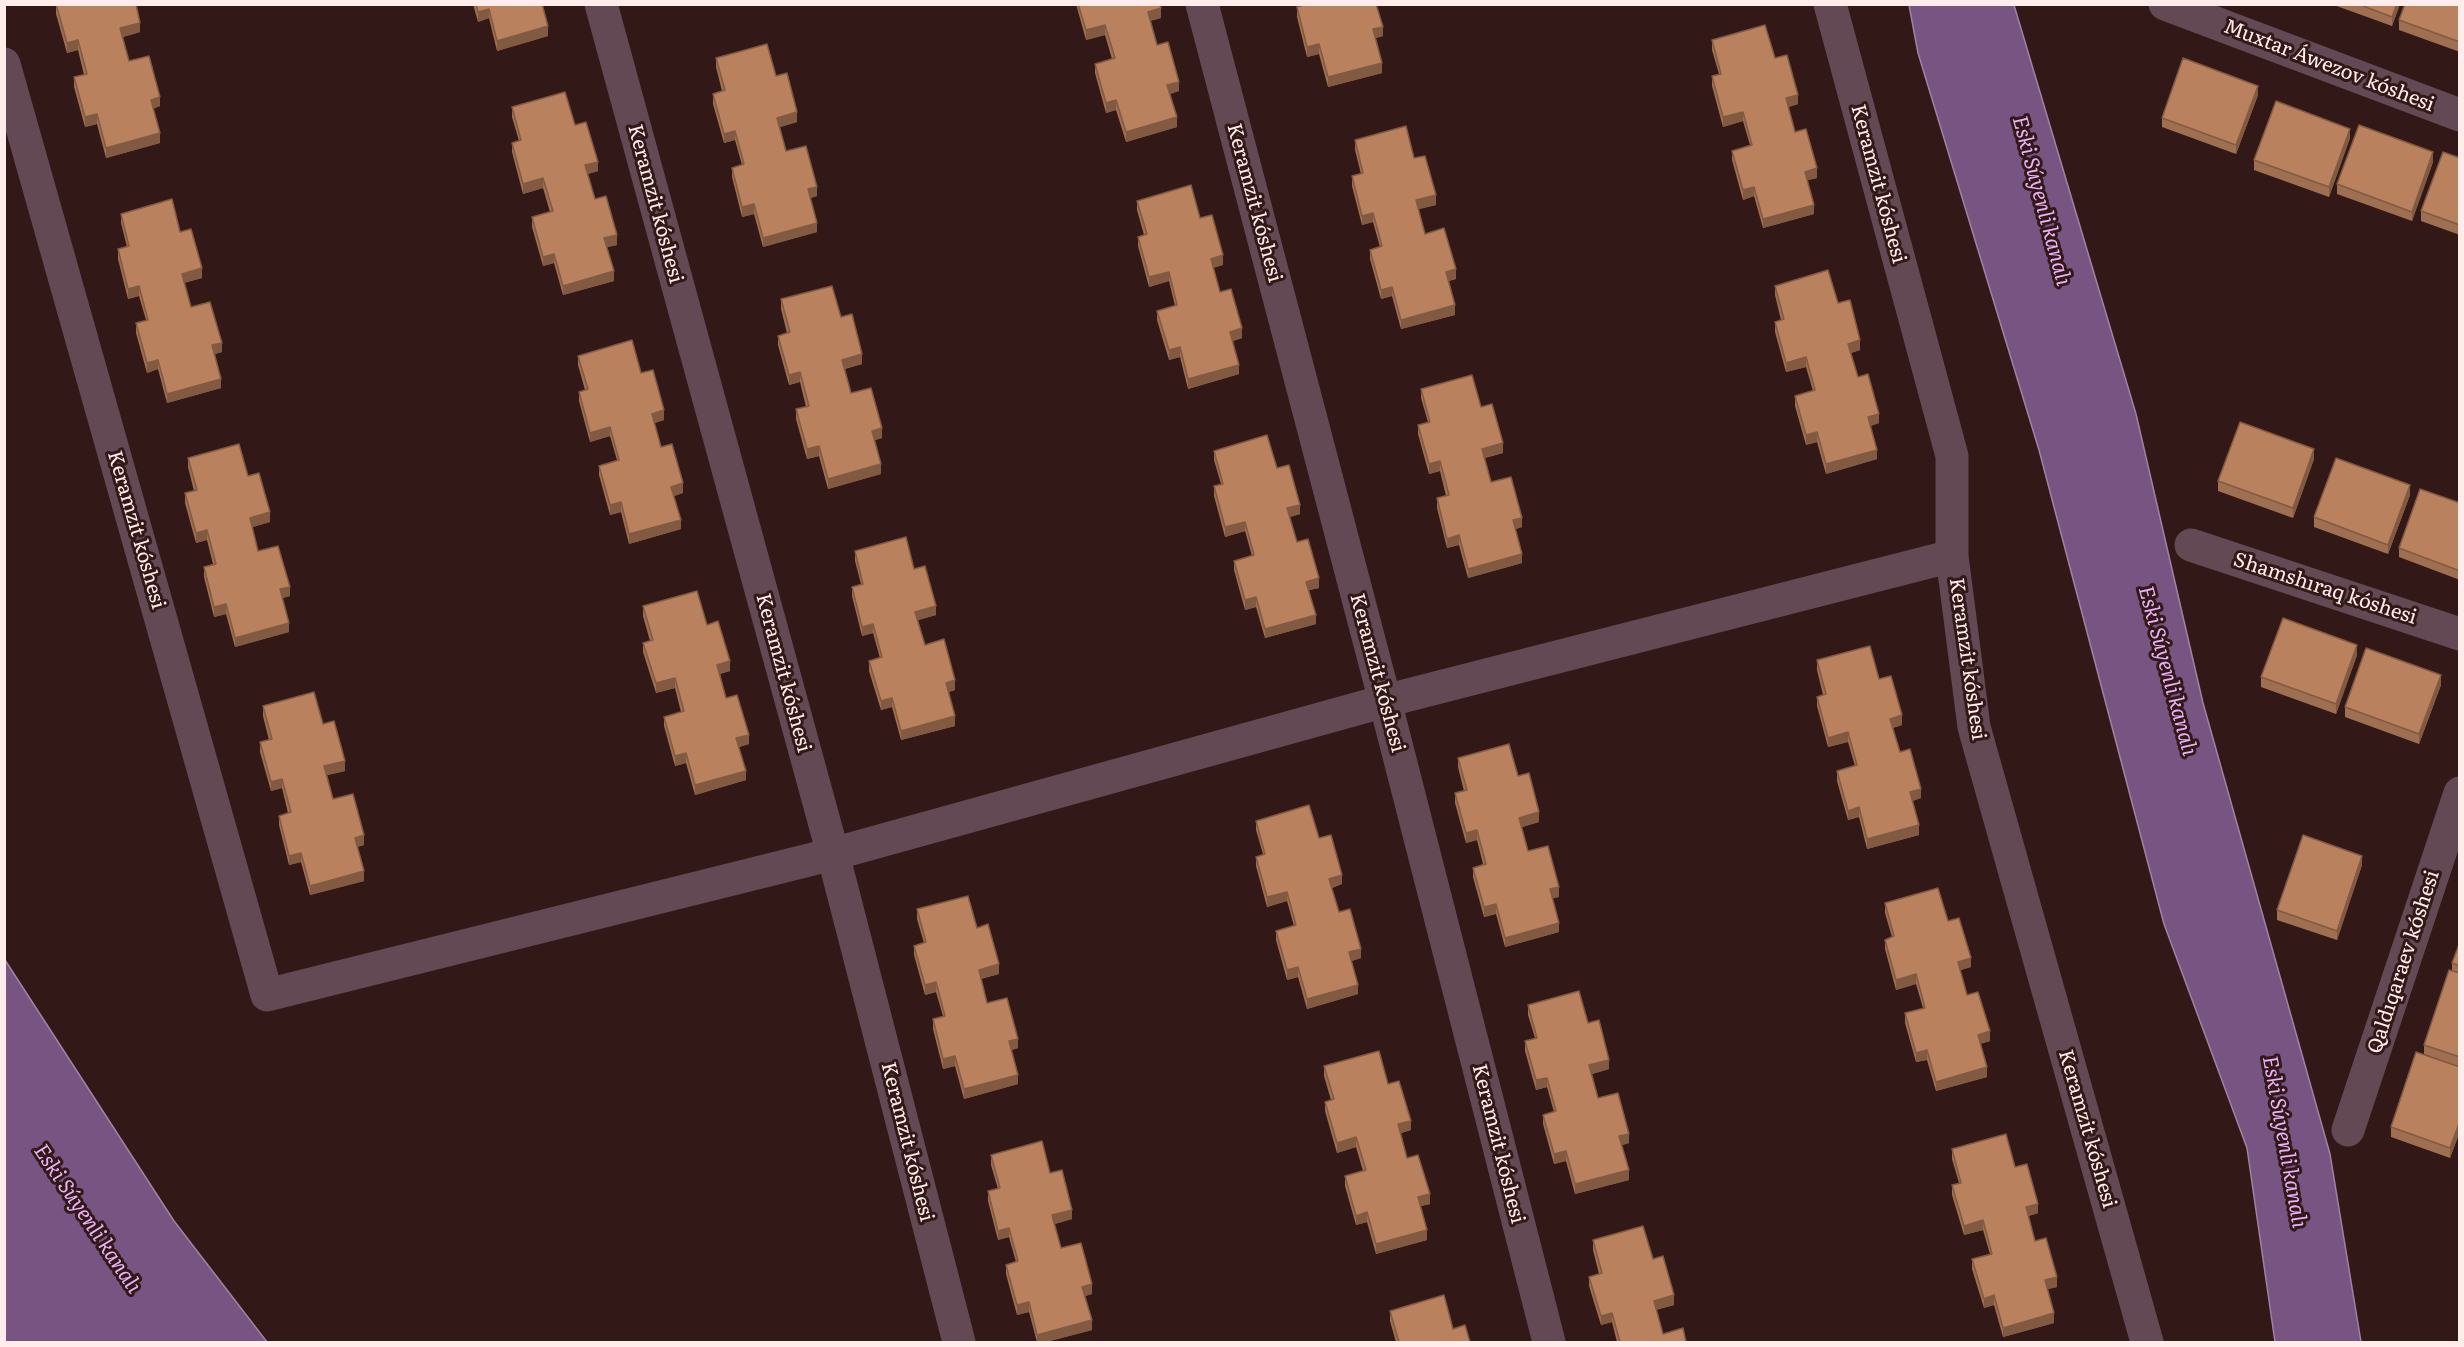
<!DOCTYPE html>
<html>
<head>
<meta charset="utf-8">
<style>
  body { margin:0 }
  #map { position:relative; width:2464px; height:1347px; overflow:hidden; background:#321918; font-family:Literata,serif }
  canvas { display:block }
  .frame { position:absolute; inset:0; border:6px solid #ffeceb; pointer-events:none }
</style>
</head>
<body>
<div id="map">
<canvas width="2464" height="1347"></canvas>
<div class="frame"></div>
</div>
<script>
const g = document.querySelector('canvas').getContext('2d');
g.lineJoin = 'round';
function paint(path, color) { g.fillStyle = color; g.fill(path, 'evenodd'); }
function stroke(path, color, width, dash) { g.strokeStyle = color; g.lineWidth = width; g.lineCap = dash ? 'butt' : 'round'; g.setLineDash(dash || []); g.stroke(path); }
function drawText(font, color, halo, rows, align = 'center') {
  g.font = font + ' Literata,serif'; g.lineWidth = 6; g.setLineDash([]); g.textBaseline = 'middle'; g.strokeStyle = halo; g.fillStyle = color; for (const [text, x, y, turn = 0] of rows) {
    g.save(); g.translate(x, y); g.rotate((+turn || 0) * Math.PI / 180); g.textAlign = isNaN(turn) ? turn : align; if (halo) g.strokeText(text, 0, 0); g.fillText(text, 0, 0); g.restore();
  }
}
const water = new Path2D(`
  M1909,5H2014L2136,414L2203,703L2330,1154L2361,1342H2275L2247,1148L2164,924L2039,450L1918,53Z
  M5,960L174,1221L267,1342H5Z`);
paint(water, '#785483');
stroke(water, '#a082a2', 1.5);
stroke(new Path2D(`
  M601,4L833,854L959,1342
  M1202,4L1385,701L1549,1342
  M1830,4L1952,456V556L1974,727L2147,1342
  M2165,4L2460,115
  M4,64L267,995L833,854L1385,701L1952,556
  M2191,545L2460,634
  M2348,1130L2460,793`), '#624954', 33);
paint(new Path2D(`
  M56,4L140,32L123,37L129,61L160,106L153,109L160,143L106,158L97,124L85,127L74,87V77L84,75L78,50L67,53L56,14Z
  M473,4H542L548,36L497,51L489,18L478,22Z
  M1076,4H1159L1161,18L1150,21L1157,45L1179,91L1170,94L1177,127L1126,142L1116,110L1106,113L1095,73V64L1112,59L1105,35L1086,40Z
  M2331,4H2400L2392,26Z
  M2460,4V52L2399,30V20Z
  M1297,7L1383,36L1375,38L1382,73L1328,87L1319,54L1307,57L1297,17Z
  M1712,40L1775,58L1798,104L1788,107L1795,132L1817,178L1807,180L1814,214L1763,228L1754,196L1743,200L1732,160V151L1750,145L1743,121L1723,127L1712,86V76L1719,74L1712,50Z
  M716,58L776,76L797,122L780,127L786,151L817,196L810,198L817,232L763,247L754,214L742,217L732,177V168L742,165L735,140L724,143L713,104V94L722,91L716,67Z
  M2258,95L2236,154L2162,127V118Z
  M512,107L575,125L598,171L587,174L595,199L617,245L607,247L614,281L563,295L554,263L543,266L532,227V217L550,212L543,188L523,194L512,152V143L519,141L512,117Z
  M2350,138L2329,197L2254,170V160Z
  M1355,140L1414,158L1436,205L1418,209L1425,234L1456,279L1449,281L1455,315L1401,329L1392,296L1381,299L1370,259V250L1380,247L1373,222L1362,225L1352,186V176L1361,174L1355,150Z
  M2460,158V235L2421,221V211Z
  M2433,162L2412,221L2337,194V184Z
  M1137,201L1200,218L1223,265L1213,268L1220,292L1242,338L1233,341L1239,374L1188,389L1180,357L1169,360L1157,320V311L1175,306L1169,281L1149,287L1138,246V237L1144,235L1137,210Z
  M121,214L180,232L202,278L184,283L191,307L222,352L215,354L221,388L167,403L158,369L147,373L136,333V323L146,320L139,296L128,299L118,259V249L127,247L121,223Z
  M1775,286L1838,303L1860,350L1851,353L1858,377L1879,423L1870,426L1877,459L1826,474L1817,442L1806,445L1795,406V396L1813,391L1806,367L1786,372L1775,332V322L1781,320L1775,295Z
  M781,299L841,317L862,364L845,369L851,393L882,438L875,440L881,474L828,489L819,456L807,459L796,419V409L806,407L800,382L789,385L778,345V336L787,333L781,309Z
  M578,356L641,373L664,420L654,423L661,447L683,493L674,496L681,529L629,544L621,512L610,515L599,475V466L617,460L610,436L590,442L579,401V392L585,390L578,365Z
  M1421,389L1481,407L1503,453L1485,458L1491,482L1522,527L1515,529L1522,563L1468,578L1459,545L1447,548L1437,508V498L1446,496L1440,471L1429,474L1418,434V425L1428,422L1421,398Z
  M1214,451L1277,468L1300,514L1289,517L1297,542L1319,588L1309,590L1316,624L1265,638L1256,607L1245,610L1234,570V561L1252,556L1245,531L1225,537L1214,496V486L1221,484L1214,460Z
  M188,458L248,476L270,522L252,527L258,551L290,596L282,598L289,632L235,647L226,614L214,617L204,577V567L213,564L207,540L196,543L185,503V493L194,491L188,467Z
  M2314,459L2293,518L2218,491V481Z
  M2410,495L2388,554L2314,527V517Z
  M2460,503V580L2399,557V548Z
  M855,551L914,569L936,615L918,620L925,645L955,690L949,692L955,726L901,740L892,707L881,710L869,671V661L880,658L873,633L862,636L852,596V587L861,584L855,561Z
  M643,606L707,625L730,671L720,674L726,698L749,744L739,747L746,780L695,795L686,763L675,766L664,726V717L681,712L675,688L656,693L643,652V643L650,641L643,616Z
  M2357,655L2336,714L2261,687V677Z
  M1817,660L1879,679L1902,725L1893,728L1900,752L1921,798L1912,801L1919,835L1867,849L1859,817L1848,820L1837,781V771L1855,766L1848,742L1828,747L1817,706V697L1823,695L1817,670Z
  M2441,685L2419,744L2345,717V707Z
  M263,706L323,724L345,771L327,775L333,799L364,845L357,847L364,881L310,895L301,862L289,865L279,825V816L288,813L282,788L271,791L260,752V742L269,740L263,716Z
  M1458,758L1518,776L1539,822L1522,827L1528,851L1559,897L1552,898L1559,932L1505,947L1496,914L1484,917L1473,877V868L1483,864L1477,840L1466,843L1455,803V793L1464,791L1458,767Z
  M1256,821L1319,838L1342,884L1332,888L1339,912L1361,958L1351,961L1358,994L1307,1009L1298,977L1287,980L1276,940V931L1294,926L1287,901L1267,907L1256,866V857L1263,854L1256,830Z
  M2362,865L2337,940L2277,920V910Z
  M1885,903L1948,921L1971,967L1960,970L1967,995L1990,1041L1980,1044L1987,1077L1936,1091L1927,1060L1916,1062L1905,1023V1013L1923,1008L1916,984L1896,990L1885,949V940L1892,937L1885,913Z
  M917,909L977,928L999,974L981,979L987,1003L1018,1048L1011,1050L1018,1084L964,1099L955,1066L943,1069L933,1029V1019L943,1016L936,992L925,995L914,955V946L924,943L917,919Z
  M2460,942V1067L2424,1054V1045L2452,971V963Z
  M1528,1005L1588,1023L1609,1069L1592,1074L1598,1098L1629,1143L1622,1145L1629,1180L1575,1194L1566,1161L1554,1164L1543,1124V1115L1554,1112L1547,1087L1536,1090L1525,1051V1041L1535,1038L1528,1015Z
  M1324,1066L1388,1084L1411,1130L1401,1133L1407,1158L1430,1204L1420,1206L1427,1240L1376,1254L1367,1222L1356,1225L1345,1186V1176L1363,1171L1356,1147L1337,1153L1325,1111V1102L1331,1100L1324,1076Z
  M2460,1067V1131L2450,1158L2391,1137V1127Z
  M1952,1149L2015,1167L2038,1213L2028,1216L2035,1241L2057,1287L2047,1289L2054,1323L2003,1337L1994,1305L1984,1308L1972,1269V1259L1990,1254L1983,1230L1964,1235L1952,1195V1185L1959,1183L1952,1159Z
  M991,1155L1050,1173L1072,1219L1054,1224L1061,1248L1092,1294L1085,1296L1092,1330L1046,1342H1037L1029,1312L1017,1315L1006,1274V1265L1016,1262L1009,1237L998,1240L988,1201V1191L998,1189L991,1165Z
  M1593,1240L1653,1259L1674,1305L1656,1310L1663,1334L1686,1342H1617L1612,1322L1601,1325L1589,1286V1277L1599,1274L1593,1250Z
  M1390,1311L1453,1329L1470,1342H1396L1390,1321Z`), '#9f6f51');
paint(new Path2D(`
  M2397,4H2400L2392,26V17Z
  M1161,8V18L1148,21V12Z
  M489,9V18L478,22V12Z
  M140,23V32L120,38V28Z
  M1105,25V35L1086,40V30Z
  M548,26V36L497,51V41Z
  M1383,27V36L1373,39V29Z
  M78,40V50L67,53V43Z
  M1319,44V54L1307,57V47Z
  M1382,63V73L1328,87V77Z
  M1179,82V91L1167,94V85Z
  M2258,86V95L2236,154V145Z
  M1798,95V104L1786,108V98Z
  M160,97V106L151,109V100Z
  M1116,100V110L1106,113V103Z
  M797,112V122L777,128V118Z
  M1743,112V121L1723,127V117Z
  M97,114V124L85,127V117Z
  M1177,117V127L1126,142V132Z
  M2350,129V138L2329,197V187Z
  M735,131V140L724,143V134Z
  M160,133V143L106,158V148Z
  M2433,152V162L2412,221V212Z
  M598,162V171L585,175V165Z
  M1817,168V178L1805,181V172Z
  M543,178V188L523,194V184Z
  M817,187V196L808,199V189Z
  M1754,187V196L1743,200V190Z
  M1436,195V205L1416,210V200Z
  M754,204V214L742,217V207Z
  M1814,205V214L1763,228V219Z
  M1373,213V222L1362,225V216Z
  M817,223V232L763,247V238Z
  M617,235V245L604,248V238Z
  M554,254V263L543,266V257Z
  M1223,255V265L1211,268V259Z
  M202,268V278L182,283V274Z
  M1456,269V279L1446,281V272Z
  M614,271V281L563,295V286Z
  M1169,272V281L1149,287V277Z
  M139,286V296L128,299V289Z
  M1392,287V296L1381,299V290Z
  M1455,305V315L1401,329V320Z
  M1242,328V338L1230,342V332Z
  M1860,340V350L1848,354V344Z
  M222,343V352L212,355V345Z
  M1180,347V357L1169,360V350Z
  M862,354V364L842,369V360Z
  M1806,357V367L1786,372V363Z
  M158,360V369L147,373V363Z
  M1239,365V374L1188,389V379Z
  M800,372V382L789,385V375Z
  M221,379V388L167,403V394Z
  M664,410V420L652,424V414Z
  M1879,414V423L1868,427V417Z
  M610,427V436L590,442V433Z
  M882,428V438L872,441V431Z
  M1817,432V442L1806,445V435Z
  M1503,443V453L1482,458V449Z
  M819,446V456L807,459V449Z
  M2314,449V459L2293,518V508Z
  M1877,450V459L1826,474V464Z
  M1440,461V471L1429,474V464Z
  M881,464V474L828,489V479Z
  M683,483V493L671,497V487Z
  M2410,485V495L2388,554V545Z
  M621,502V512L610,515V505Z
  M1300,505V514L1287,518V508Z
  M270,512V522L250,528V518Z
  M1522,518V527L1513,530V520Z
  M681,520V529L629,544V534Z
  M1245,522V531L1225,537V527Z
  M207,530V540L196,543V533Z
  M1459,535V545L1447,548V539Z
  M1522,554V563L1468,578V569Z
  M1319,578V588L1306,591V582Z
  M290,587V596L280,599V589Z
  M1256,597V607L1245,610V600Z
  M226,604V614L214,617V607Z
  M936,606V615L915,621V612Z
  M1316,615V624L1265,638V629Z
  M289,623V632L235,647V638Z
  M873,624V633L862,636V627Z
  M2357,645V655L2336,714V704Z
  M730,661V671L717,674V665Z
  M2441,675V685L2419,744V734Z
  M675,678V688L656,693V683Z
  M955,680V690L946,692V683Z
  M892,698V707L881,710V701Z
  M1902,715V725L1890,728V719Z
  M955,716V726L901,740V731Z
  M1848,732V742L1828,747V738Z
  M749,735V744L736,748V738Z
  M686,753V763L675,766V756Z
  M345,761V771L324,776V766Z
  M746,771V780L695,795V785Z
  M282,779V788L271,791V782Z
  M1921,789V798L1910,802V792Z
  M1859,807V817L1848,820V811Z
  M1539,812V822L1519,828V818Z
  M1919,825V835L1867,849V839Z
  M1477,830V840L1466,843V833Z
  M364,835V845L355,847V838Z
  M301,853V862L289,865V856Z
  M2362,856V865L2337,940V931Z
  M364,871V881L310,895V886Z
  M1342,875V884L1329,888V879Z
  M1559,887V897L1550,899V889Z
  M1287,892V901L1267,907V897Z
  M1496,904V914L1484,917V907Z
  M1559,923V932L1505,947V938Z
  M1361,949V958L1349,962V952Z
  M1971,958V967L1958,971V962Z
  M999,964V974L979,979V970Z
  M1298,967V977L1287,980V970Z
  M1916,974V984L1896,990V980Z
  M936,982V992L925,995V985Z
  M1358,985V994L1307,1009V999Z
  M1990,1031V1041L1978,1044V1035Z
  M1018,1039V1048L1009,1051V1041Z
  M1927,1050V1060L1916,1062V1053Z
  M955,1056V1066L943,1069V1059Z
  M1609,1060V1069L1589,1075V1065Z
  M1987,1067V1077L1936,1091V1082Z
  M1018,1075V1084L964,1099V1089Z
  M1547,1078V1087L1536,1090V1080Z
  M1411,1121V1130L1398,1134V1124Z
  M2460,1121V1131L2450,1158V1148Z
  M1629,1134V1143L1619,1146V1136Z
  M1356,1137V1147L1337,1153V1143Z
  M1566,1151V1161L1554,1164V1154Z
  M1629,1170V1180L1575,1194V1184Z
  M1430,1194V1204L1418,1207V1197Z
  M2038,1204V1213L2026,1217V1207Z
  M1072,1210V1219L1052,1225V1215Z
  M1367,1212V1222L1356,1225V1216Z
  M1983,1220V1230L1964,1235V1226Z
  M1009,1228V1237L998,1240V1231Z
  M1427,1230V1240L1376,1254V1244Z
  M2057,1277V1287L2045,1290V1280Z
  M1092,1284V1294L1082,1297V1287Z
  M1674,1295V1305L1654,1310V1301Z
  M1994,1295V1305L1984,1308V1299Z
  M1029,1302V1312L1017,1315V1305Z
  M1612,1313V1322L1601,1325V1316Z
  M2054,1313V1323L2003,1337V1328Z
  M1092,1320V1330L1046,1342H1037V1335Z`), '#825a42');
const building = new Path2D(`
  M56,4H136L140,23L120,28L129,61L149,56L160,97L151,100L160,133L106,148L97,114L85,117L74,77L87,74L78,40L67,43Z
  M476,4H542L548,26L497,41L489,9L478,12Z
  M1078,4H1159L1161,8L1148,12L1157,45L1168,42L1179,82L1167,85L1177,117L1126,132L1116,100L1106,103L1095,64L1115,58L1105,25L1086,30Z
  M1307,4H1376L1383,27L1373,29L1382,63L1328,77L1319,44L1307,47L1297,7Z
  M2358,4H2397L2392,17Z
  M2405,4H2460V42L2399,20Z
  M1765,25L1775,58L1787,55L1798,95L1786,98L1795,132L1806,129L1817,168L1805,172L1814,205L1763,219L1754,187L1743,190L1732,151L1752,145L1743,112L1723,117L1712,76L1721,74L1712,40Z
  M767,44L776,76L787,73L797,112L777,118L786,151L806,146L817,187L808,189L817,223L763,238L754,204L742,207L732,168L744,164L735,131L724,134L713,94L725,90L716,58Z
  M2183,58L2258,86L2236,145L2162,118Z
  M565,92L575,125L586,122L598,162L585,165L595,199L606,196L617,235L604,238L614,271L563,286L554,254L543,257L532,217L553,211L543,178L523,184L512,143L521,140L512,107Z
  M2276,101L2350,129L2329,187L2254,160Z
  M2359,125L2433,152L2412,212L2337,184Z
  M1406,126L1414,158L1425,156L1436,195L1416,200L1425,234L1444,228L1456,269L1446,272L1455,305L1401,320L1392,287L1381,290L1370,250L1382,246L1373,213L1362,216L1352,176L1363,173L1355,140Z
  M2443,152L2460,158V225L2421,211Z
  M1191,185L1200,218L1212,215L1223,255L1211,259L1220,292L1231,289L1242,328L1230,332L1239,365L1188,379L1180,347L1169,350L1157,311L1177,305L1169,272L1149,277L1138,237L1147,234L1137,201Z
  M172,199L180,232L191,229L202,268L182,274L191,307L210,302L222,343L212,345L221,379L167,394L158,360L147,363L136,323L148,320L139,286L128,289L118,249L129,246L121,214Z
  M1828,270L1838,303L1850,300L1860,340L1848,344L1858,377L1868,374L1879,414L1868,417L1877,450L1826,464L1817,432L1806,435L1795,396L1815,390L1806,357L1786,363L1775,322L1784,319L1775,286Z
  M832,286L841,317L852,314L862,354L842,360L851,393L871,388L882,428L872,431L881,464L828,479L819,446L807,449L796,409L809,406L800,372L789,375L778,336L790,332L781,299Z
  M632,340L641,373L653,370L664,410L652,414L661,447L672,444L683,483L671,487L681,520L629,534L621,502L610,505L599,466L619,460L610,427L590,433L579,392L588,389L578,356Z
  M1472,375L1481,407L1492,404L1503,443L1482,449L1491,482L1511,477L1522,518L1513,520L1522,554L1468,569L1459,535L1447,539L1437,498L1449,495L1440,461L1429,464L1418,425L1430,422L1421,389Z
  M2240,422L2314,449L2293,508L2218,481Z
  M1267,435L1277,468L1289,465L1300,505L1287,508L1297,542L1308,539L1319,578L1306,582L1316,615L1265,629L1256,597L1245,600L1234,561L1254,555L1245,522L1225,527L1214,486L1223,484L1214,451Z
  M239,444L248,476L259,473L270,512L250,518L258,551L278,546L290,587L280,589L289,623L235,638L226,604L214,607L204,567L216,564L207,530L196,533L185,493L197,490L188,458Z
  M2336,458L2410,485L2388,545L2314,517Z
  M2420,489L2460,503V571L2399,548Z
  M906,537L914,569L925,566L936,606L915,612L925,645L944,639L955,680L946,683L955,716L901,731L892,698L881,701L869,661L882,657L873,624L862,627L852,587L863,584L855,551Z
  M697,591L707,625L718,621L730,661L717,665L726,698L737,695L749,735L736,738L746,771L695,785L686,753L675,756L664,717L684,711L675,678L656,683L643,643L653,640L643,606Z
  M2283,618L2357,645L2336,704L2261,677Z
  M1870,646L1879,679L1891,676L1902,715L1890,719L1900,752L1910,749L1921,789L1910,792L1919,825L1867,839L1859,807L1848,811L1837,771L1857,765L1848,732L1828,738L1817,697L1826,694L1817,660Z
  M2366,648L2441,675L2419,734L2345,707Z
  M314,692L323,724L334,721L345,761L324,766L333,799L353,794L364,835L355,838L364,871L310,886L301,853L289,856L279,816L291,812L282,779L271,782L260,742L272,739L263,706Z
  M1509,744L1518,776L1529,773L1539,812L1519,818L1528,851L1548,846L1559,887L1550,889L1559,923L1505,938L1496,904L1484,907L1473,868L1486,864L1477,830L1466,833L1455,793L1467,790L1458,758Z
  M1309,805L1319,838L1331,835L1342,875L1329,879L1339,912L1350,909L1361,949L1349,952L1358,985L1307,999L1298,967L1287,970L1276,931L1296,925L1287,892L1267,897L1256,857L1265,854L1256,821Z
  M2303,835L2362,856L2337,931L2277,910Z
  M1938,888L1948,921L1959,918L1971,958L1958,962L1967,995L1978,992L1990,1031L1978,1035L1987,1067L1936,1082L1927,1050L1916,1053L1905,1013L1925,1008L1916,974L1896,980L1885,940L1894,936L1885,903Z
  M968,896L977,928L988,924L999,964L979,970L987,1003L1007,998L1018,1039L1009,1041L1018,1075L964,1089L955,1056L943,1059L933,1019L945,1016L936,982L925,985L914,946L926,942L917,909Z
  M2460,942V966L2452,963Z
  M2449,970L2460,973V1057L2424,1045Z
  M1579,991L1588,1023L1599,1020L1609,1060L1589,1065L1598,1098L1618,1093L1629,1134L1619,1136L1629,1170L1575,1184L1566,1151L1554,1154L1543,1115L1556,1111L1547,1078L1536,1080L1525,1041L1537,1038L1528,1005Z
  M1379,1051L1388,1084L1399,1081L1411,1121L1398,1124L1407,1158L1418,1155L1430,1194L1418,1197L1427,1230L1376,1244L1367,1212L1356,1216L1345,1176L1366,1170L1356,1137L1337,1143L1325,1102L1334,1099L1324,1066Z
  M2416,1052L2460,1067V1121L2450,1148L2391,1127Z
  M2006,1134L2015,1167L2027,1164L2038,1204L2026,1207L2035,1241L2046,1238L2057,1277L2045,1280L2054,1313L2003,1328L1994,1295L1984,1299L1972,1259L1992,1254L1983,1220L1964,1226L1952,1185L1961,1183L1952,1149Z
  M1042,1141L1050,1173L1062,1170L1072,1210L1052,1215L1061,1248L1081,1243L1092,1284L1082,1287L1092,1320L1037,1335L1029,1302L1017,1305L1006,1265L1018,1261L1009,1228L998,1231L988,1191L1000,1188L991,1155Z
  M1643,1226L1653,1259L1663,1256L1674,1295L1654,1301L1663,1334L1683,1328L1686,1342H1620L1612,1313L1601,1316L1589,1277L1602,1273L1593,1240Z
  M1444,1295L1453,1329L1465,1325L1470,1342H1399L1390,1311Z`);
paint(building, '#b9815e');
stroke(building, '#825a42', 1.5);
drawText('20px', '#ffeceb', '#321918', [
  ["Muxtar Áwezov kóshesi",2329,66,21],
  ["Keramzit kóshesi",1878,184,75],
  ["Keramzit kóshesi",1254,203,75],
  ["Keramzit kóshesi",655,204,75],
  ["Keramzit kóshesi",136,530,74],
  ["Shamshıraq kóshesi",2325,589,18],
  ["Keramzit kóshesi",1967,659,82],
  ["Keramzit kóshesi",783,673,75],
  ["Keramzit kóshesi",1377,673,75],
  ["Qaldıqaraev kóshesi",2404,962,-72],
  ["Keramzit kóshesi",2087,1129,74],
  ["Keramzit kóshesi",907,1142,76],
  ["Keramzit kóshesi",1498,1144,76]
]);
drawText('italic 21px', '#eab2fa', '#321918', [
  ["Eski Súyenli kanalı",2041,201,75],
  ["Eski Súyenli kanalı",2167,671,75],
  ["Eski Súyenli kanalı",2284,1142,80],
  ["Eski Súyenli kanalı",87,1219,56]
]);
</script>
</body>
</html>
